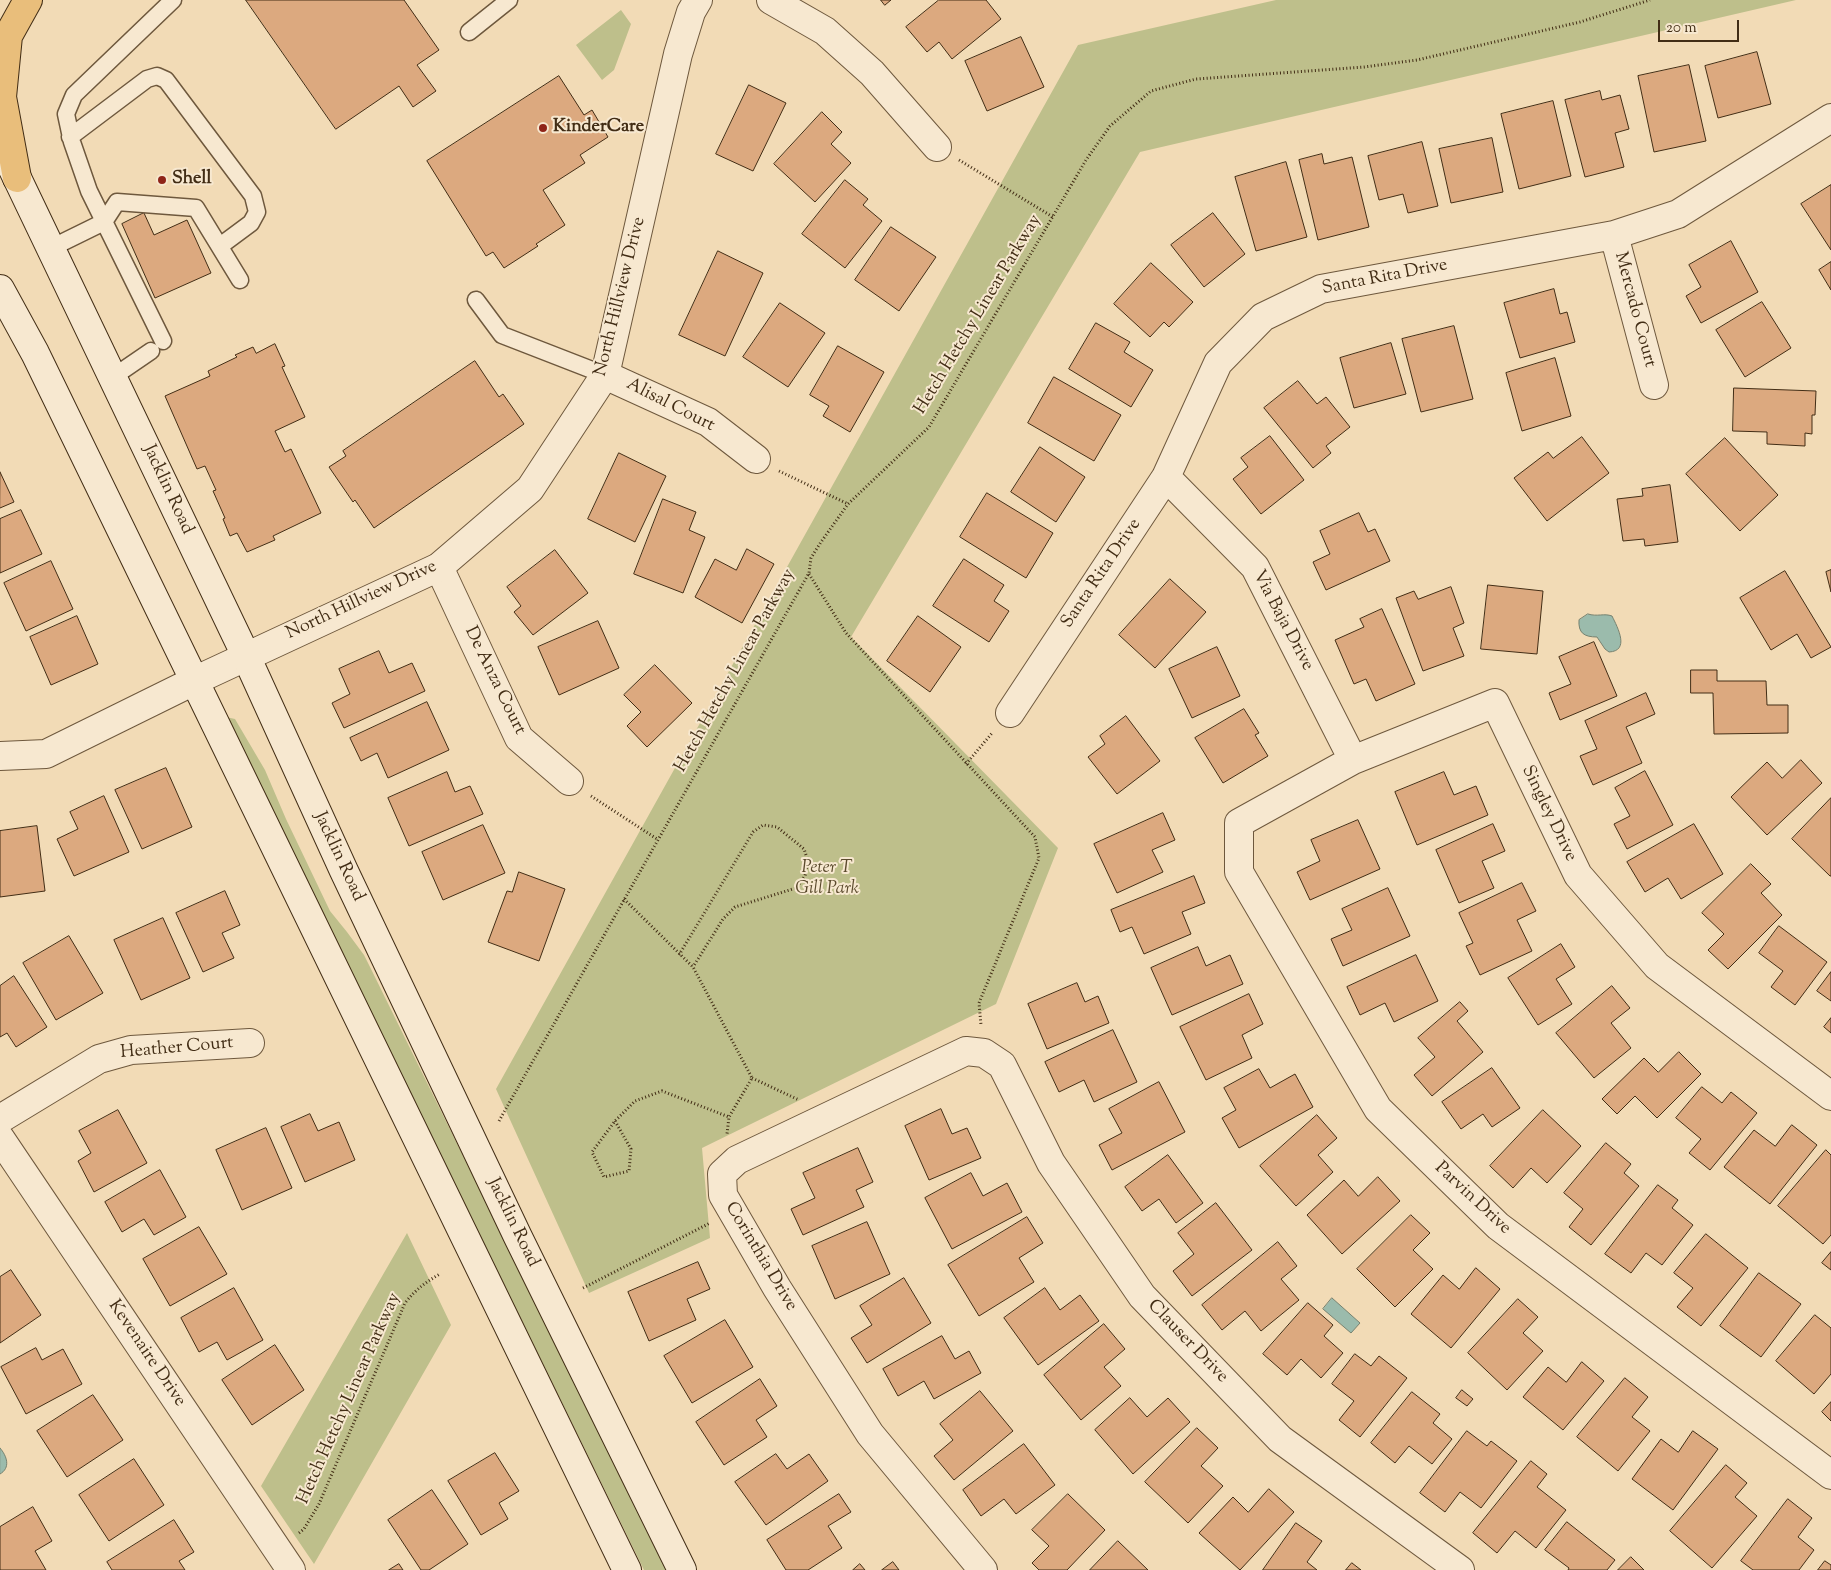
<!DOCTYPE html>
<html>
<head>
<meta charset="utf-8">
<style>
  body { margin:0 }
  #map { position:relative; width:1831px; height:1570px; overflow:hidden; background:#f2dbb6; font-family:"Sorts Mill Goudy",serif }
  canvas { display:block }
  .scale { position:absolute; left:1658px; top:20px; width:81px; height:22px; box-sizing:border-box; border:2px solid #422d15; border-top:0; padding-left:6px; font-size:15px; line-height:18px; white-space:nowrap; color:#422d15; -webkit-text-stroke:4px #f7e8d0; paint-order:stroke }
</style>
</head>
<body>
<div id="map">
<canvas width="1831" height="1570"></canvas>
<div class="scale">20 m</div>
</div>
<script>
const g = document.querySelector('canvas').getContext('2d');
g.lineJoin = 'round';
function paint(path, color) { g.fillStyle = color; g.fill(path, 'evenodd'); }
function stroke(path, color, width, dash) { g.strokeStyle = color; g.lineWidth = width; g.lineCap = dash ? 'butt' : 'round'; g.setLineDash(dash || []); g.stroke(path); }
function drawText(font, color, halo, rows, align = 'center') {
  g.font = font + ' "Sorts Mill Goudy",serif'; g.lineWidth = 4; g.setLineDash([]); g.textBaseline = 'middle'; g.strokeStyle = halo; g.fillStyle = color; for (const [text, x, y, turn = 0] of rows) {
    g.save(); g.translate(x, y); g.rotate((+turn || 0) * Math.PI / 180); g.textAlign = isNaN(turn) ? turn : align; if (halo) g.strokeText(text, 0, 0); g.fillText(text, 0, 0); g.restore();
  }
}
paint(new Path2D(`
  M1276,0H1796L1140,152L851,637L1058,848L996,1004L702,1148L710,1238L589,1293L496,1089L1078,45Z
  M621,10L631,24L614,70L602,80L576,45Z
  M226,717L235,719L265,770L286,819L330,911L347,932L364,955L372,971L667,1570H644Z
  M407,1233L451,1325L314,1564L261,1486Z`), '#bebf8b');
const water = new Path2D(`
  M1588,614C1597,617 1604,613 1612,616C1618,628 1630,651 1609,652L1605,649L1597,637C1584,637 1578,633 1579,620Z
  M1332,1298L1360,1323L1351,1333L1323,1309Z
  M0,1448C7,1456 11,1468 0,1474Z`);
paint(water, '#9bbbac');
stroke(water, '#778270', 1);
const building = new Path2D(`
  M246,0H404L439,50L417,65L436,91L413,107L399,86L336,129Z
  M881,0H891L885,5Z
  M939,0H986L1001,19L952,59L939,42L927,52L906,27Z
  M1021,37L1044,87L987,111L965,61Z
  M1757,52L1771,104L1718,118L1705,66Z
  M1689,65L1706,141L1654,152L1638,76Z
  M559,76L584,115L592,110L608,137L580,155L585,163L543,190L565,225L536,244L538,246L504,268L493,252L486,256L427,161Z
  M749,85L786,103L753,171L716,154Z
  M1600,91L1602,100L1620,95L1629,129L1615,133L1624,167L1585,177L1565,100Z
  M1553,101L1571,176L1519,189L1501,114Z
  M822,112L842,132L831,144L851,163L815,202L774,164Z
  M1492,138L1503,192L1451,203L1439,149Z
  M1422,142L1438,206L1408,213L1403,194L1379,200L1368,156Z
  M1322,154L1324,164L1352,157L1369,227L1318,240L1299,160Z
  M1286,162L1307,237L1256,251L1235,177Z
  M845,180L868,199L863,205L882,221L845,268L802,234Z
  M1831,185V250L1801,204Z
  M144,213L154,235L187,220L211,273L155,298L122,224Z
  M1213,213L1245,254L1204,287L1171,245Z
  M891,227L936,257L899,311L855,280Z
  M1731,241L1758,292L1701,323L1686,296L1701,287L1689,265Z
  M718,251L763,273L725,356L679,335Z
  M1831,262V290L1819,270Z
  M1151,263L1193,302L1169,327L1164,322L1150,337L1114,304Z
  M1554,289L1560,314L1567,312L1575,342L1520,358L1504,303Z
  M1762,302L1791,348L1745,377L1716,330Z
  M780,303L825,333L788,387L743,357Z
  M1096,323L1130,342L1124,352L1153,370L1131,407L1069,369Z
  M1454,326L1473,399L1421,412L1402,339Z
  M1391,343L1406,394L1354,408L1340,358Z
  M275,344L285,366L282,367L305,417L275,431L285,452L291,449L321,513L273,536L275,540L247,552L237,533L230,536L223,519L225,518L213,491L216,490L205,466L197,469L165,396L210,376L208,371L237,357L235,355L253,347L256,353Z
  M838,346L884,372L850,432L823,416L829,406L810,395Z
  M1555,358L1571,416L1522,431L1506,373Z
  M475,361L499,397L503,394L524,424L374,528L355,500L353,502L329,467L346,456L343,451Z
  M1054,377L1121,415L1094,461L1028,423Z
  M1298,381L1317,404L1326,397L1350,427L1326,446L1331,453L1313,468L1264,408Z
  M1734,388L1816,391L1815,415H1812V434L1805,433V446L1767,444V432L1733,431Z
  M1270,436L1304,480L1261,514L1233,479L1248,467L1241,458Z
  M1582,437L1609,473L1547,521L1514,478L1548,452L1553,458Z
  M1725,438L1778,495L1740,531L1686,474Z
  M1040,447L1085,477L1056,522L1011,492Z
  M619,453L666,476L635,542L588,519Z
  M0,472L14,502L0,508Z
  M1670,485L1678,542L1645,546L1644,539L1623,541L1617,499L1643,496L1642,489Z
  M987,493L1053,533L1026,578L960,537Z
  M663,499L696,512L689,530L705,537L683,593L634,574Z
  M21,510L42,554L0,573V519Z
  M1359,513L1368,532L1375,529L1390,561L1326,590L1313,562L1330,554L1320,531Z
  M747,549L774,564L742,623L695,597L715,559L736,570Z
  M555,550L588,593L533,635L514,612L521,606L507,587Z
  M964,559L1004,585L994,601L1009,611L989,642L933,606Z
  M51,561L73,609L26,631L4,583Z
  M1831,570V592L1826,572Z
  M1785,571L1831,647L1811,658L1797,634L1771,650L1740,598Z
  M1170,579L1206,612L1155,668L1119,635Z
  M1488,585L1543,591L1537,654L1481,649Z
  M1451,587L1464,623L1453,628L1464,656L1423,671L1396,598L1414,591L1418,599Z
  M1382,609L1415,684L1376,701L1366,679L1354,684L1335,640L1364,627L1360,619Z
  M77,616L98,664L51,685L30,637Z
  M918,616L961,647L930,692L887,661Z
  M598,621L619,668L559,695L538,647Z
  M1594,642L1617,696L1560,720L1549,693L1571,684L1559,657Z
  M1217,647L1240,696L1192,718L1169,669Z
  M379,651L389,673L412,663L425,691L344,728L332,703L350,694L339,669Z
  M655,665L692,703L647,747L627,726L641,712L624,695Z
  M1691,670H1717V681H1766L1767,705H1788V733L1714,734L1713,693H1691Z
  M1646,693L1655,714L1626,727L1642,763L1593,785L1580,756L1597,749L1585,721Z
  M427,702L449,750L388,778L377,753L361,761L350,738Z
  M1244,709L1259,733L1255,735L1268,756L1223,783L1195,738Z
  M1126,716L1160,761L1117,794L1088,757L1105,744L1100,736Z
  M1801,760L1822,783L1767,835L1731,797L1767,762L1782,778Z
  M166,768L192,827L142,849L115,790Z
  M1645,771L1673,825L1627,849L1614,824L1630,816L1615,788Z
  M447,772L455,792L470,786L483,814L409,846L388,798Z
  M1444,772L1454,795L1476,786L1488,815L1417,845L1395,792Z
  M104,796L129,852L74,876L57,839L78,829L70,812Z
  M1831,798V876H1830L1792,839Z
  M1163,813L1175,840L1152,850L1163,872L1117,893L1094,844Z
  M1358,820L1380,869L1310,900L1297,872L1320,861L1311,840Z
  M1493,824L1505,851L1482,861L1494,888L1459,903L1436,850Z
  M1694,824L1723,874L1681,899L1668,878L1645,892L1627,862Z
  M483,825L505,873L443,900L422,852Z
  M37,826L45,891L0,897V831Z
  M1751,864L1771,884L1761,893L1782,915L1728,969L1708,950L1724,934L1702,913Z
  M519,872L565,889L539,961L488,942L507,891L512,892Z
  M1194,876L1205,903L1182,912L1191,934L1144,954L1132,927L1120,932L1111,910Z
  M1522,883L1536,911L1517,920L1532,951L1480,975L1466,946L1473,943L1459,913Z
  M1388,888L1410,936L1343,966L1331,939L1352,930L1342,909Z
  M225,891L240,925L222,933L234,958L203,972L176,913Z
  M163,918L190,978L141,1000L114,940Z
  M1779,926L1827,962L1795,1005L1771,987L1783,971L1759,953Z
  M69,936L103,993L56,1020L23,963Z
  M1561,944L1575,967L1556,979L1572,1004L1538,1025L1508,978Z
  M1198,947L1206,966L1230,955L1243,984L1172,1015L1151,968Z
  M1416,955L1438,1001L1394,1022L1385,1003L1360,1015L1347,987Z
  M1831,972V1001L1817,991Z
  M14,976L47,1027L16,1047L7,1033L0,1037V986Z
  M1077,983L1085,1002L1098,996L1109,1023L1047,1049L1028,1004Z
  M1612,986L1630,1008L1611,1023L1631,1048L1594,1078L1556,1033Z
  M1249,994L1263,1024L1242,1035L1252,1058L1206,1080L1180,1027Z
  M1460,1002L1468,1011L1457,1021L1483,1052L1432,1096L1414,1075L1435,1057L1418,1038Z
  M1831,1018V1033L1824,1027Z
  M1113,1030L1137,1082L1094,1102L1084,1080L1059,1092L1045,1062Z
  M1679,1052L1701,1074L1657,1118L1635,1096L1617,1114L1602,1099L1644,1058L1658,1072Z
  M1492,1068L1520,1108L1492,1127L1483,1114L1461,1129L1442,1102Z
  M1259,1069L1270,1088L1295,1074L1313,1107L1239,1148L1222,1118L1236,1110L1224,1088Z
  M1159,1082L1185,1132L1112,1170L1099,1145L1122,1133L1109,1109Z
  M1702,1087L1722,1103L1731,1092L1757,1113L1710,1170L1689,1153L1701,1139L1676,1118Z
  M941,1109L952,1134L967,1128L981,1158L929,1180L905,1126Z
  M118,1110L147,1163L94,1192L78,1161L91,1153L79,1131Z
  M1543,1110L1581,1146L1547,1183L1531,1168L1513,1188L1490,1166Z
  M310,1114L318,1131L339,1122L355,1160L305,1182L281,1127Z
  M1317,1115L1337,1138L1318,1155L1333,1172L1296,1206L1260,1166Z
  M1792,1125L1817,1145L1770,1204L1724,1167L1754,1130L1775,1146Z
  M266,1128L292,1188L242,1210L216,1150Z
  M1606,1143L1631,1164L1624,1173L1639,1186L1591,1245L1569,1227L1583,1209L1564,1193Z
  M858,1148L873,1182L856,1190L864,1207L803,1235L791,1209L815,1198L803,1173Z
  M1826,1150L1831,1155V1235L1823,1244L1778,1206Z
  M1168,1155L1203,1203L1176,1223L1159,1199L1142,1211L1125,1187Z
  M160,1170L186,1217L154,1235L144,1219L122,1232L105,1202Z
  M971,1173L983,1196L1007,1183L1022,1212L952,1249L925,1198Z
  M1378,1177L1400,1201L1342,1254L1307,1215L1344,1180L1358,1196Z
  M1658,1185L1678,1200L1672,1208L1693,1225L1662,1265L1646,1253L1631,1273L1605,1254Z
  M1216,1203L1252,1250L1192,1296L1173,1271L1194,1254L1178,1233Z
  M1411,1215L1430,1233L1413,1250L1433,1269L1395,1307L1357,1269Z
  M1027,1217L1043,1243L1019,1258L1034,1282L979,1316L948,1265Z
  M867,1222L890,1274L835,1299L812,1246Z
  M199,1227L227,1274L170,1306L143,1259Z
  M1706,1234L1748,1268L1701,1326L1677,1307L1693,1288L1674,1273Z
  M1278,1242L1297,1266L1281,1279L1299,1300L1261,1331L1245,1311L1222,1330L1202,1305Z
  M1831,1252V1270L1822,1263Z
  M698,1262L710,1289L687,1299L696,1320L649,1341L628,1292Z
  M1476,1268L1500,1289L1451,1348L1411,1314L1443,1275L1459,1289Z
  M11,1270L41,1315L0,1343V1277Z
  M1759,1273L1801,1304L1761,1357L1720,1326Z
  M904,1278L931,1323L867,1363L851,1338L872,1325L860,1306Z
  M234,1288L263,1340L227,1360L217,1342L199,1352L181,1318Z
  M1045,1288L1060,1310L1080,1295L1099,1321L1038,1365L1004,1318Z
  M1518,1299L1538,1317L1523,1333L1543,1351L1507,1390L1468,1353Z
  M1308,1303L1333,1325L1324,1336L1343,1353L1321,1378L1301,1359L1287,1375L1263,1354Z
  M1815,1315L1831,1328V1374L1814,1394L1776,1361Z
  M725,1320L753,1367L692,1403L664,1356Z
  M1104,1324L1125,1349L1104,1367L1121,1386L1081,1420L1044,1375Z
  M942,1336L955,1359L969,1351L981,1373L934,1399L924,1381L898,1396L883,1369Z
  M275,1345L304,1390L252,1425L222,1380Z
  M36,1348L42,1360L63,1349L82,1384L26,1414L1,1367Z
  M1355,1354L1371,1366L1379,1356L1407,1378L1360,1437L1339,1420L1354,1401L1332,1384Z
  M1582,1362L1604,1381L1563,1430L1523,1397L1548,1367L1566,1382Z
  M1625,1378L1648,1397L1632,1417L1650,1431L1618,1471L1577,1437Z
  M760,1379L777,1406L756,1420L767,1437L724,1465L696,1422Z
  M1462,1390L1473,1399L1467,1406L1456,1398Z
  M980,1391L1013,1431L954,1480L934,1456L953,1440L940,1424Z
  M1412,1392L1440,1414L1433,1423L1452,1439L1432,1464L1409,1446L1395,1463L1371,1443Z
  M93,1395L123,1440L67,1477L37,1431Z
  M1130,1398L1147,1417L1168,1398L1190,1422L1133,1474L1095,1430Z
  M1831,1402V1421L1822,1412Z
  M1197,1428L1218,1448L1201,1466L1223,1486L1188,1523L1145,1482Z
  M1467,1431L1487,1446L1491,1441L1517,1461L1481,1508L1460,1492L1445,1512L1420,1493Z
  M1693,1431L1718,1449L1673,1510L1632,1479L1661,1439L1678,1452Z
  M1024,1444L1055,1485L1016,1514L1004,1499L981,1516L963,1490Z
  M495,1453L519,1491L499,1503L508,1519L481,1535L448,1481Z
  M776,1454L787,1469L809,1454L828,1481L766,1525L735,1482Z
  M134,1459L164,1505L109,1541L79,1495Z
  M1531,1461L1547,1474L1537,1487L1566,1510L1536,1548L1515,1531L1497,1553L1473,1533Z
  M1726,1465L1747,1483L1735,1497L1757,1516L1712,1568L1670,1531Z
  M1269,1489L1294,1512L1240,1570L1199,1533L1233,1497L1248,1512Z
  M432,1490L468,1544L429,1570H421L388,1520Z
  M839,1494L851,1512L828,1526L842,1548L808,1570H786L767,1540Z
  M1068,1494L1105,1530L1067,1570H1039L1032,1563L1049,1546L1032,1530Z
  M1788,1499L1812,1518L1798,1537L1814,1550L1799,1570H1753L1741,1561Z
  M33,1507L52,1541L35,1551L46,1570H0V1527Z
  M174,1520L194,1552L179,1561L185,1570H112L107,1562Z
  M1567,1522L1615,1560L1607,1570H1568L1569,1568L1545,1550Z
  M1296,1523L1322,1541L1307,1562L1317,1570H1263Z
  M1118,1541L1148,1570H1090Z
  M1631,1557L1644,1570H1618Z
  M1825,1561L1831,1565V1570H1818Z
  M893,1562L899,1570H882Z
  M1352,1563L1361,1570H1346Z
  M399,1564L403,1570H389Z
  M860,1564L865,1570H853Z`);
paint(building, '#dca97f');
stroke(building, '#422d15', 1);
const service = new Path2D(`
  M469,32L509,0
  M70,137L147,79L157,76L166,80L253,196L257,212L251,223L220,246
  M51,248L104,222L117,202L196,208L240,280
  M476,300L502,335L605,375
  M163,341L89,191L72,142L66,114L74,95L173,0
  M113,377L151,351`);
const minor = new Path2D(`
  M771,0L825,31L872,73L937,147
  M1614,235L1654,385
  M605,375L708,422L756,459
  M1166,477L1255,567L1353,760
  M439,567L519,738L569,781
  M1010,713L1166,477L1218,363L1263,317L1321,289L1614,235L1678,214L1831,118
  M0,756L46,754L194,681
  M1831,1096L1657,966L1578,875L1495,703L1353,760L1239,823V872L1378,1109L1498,1226L1831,1475
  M0,1119L99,1059L131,1050L250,1043
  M0,1138L291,1570
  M983,1570L870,1434L777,1288L723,1195L722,1174L737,1160L966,1051L984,1053L1002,1065L1051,1163L1142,1296L1280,1439L1460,1570`);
const tertiary = new Path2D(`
  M194,681L439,567L530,489L605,375L678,54L691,12L698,0`);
const secondary = new Path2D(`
  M7,157L246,656L344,871L518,1237L682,1570
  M0,289L35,353L627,1570`);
const motorway = new Path2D(`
  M17,178L2,97L8,36L28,0`);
stroke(service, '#6e583d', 19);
stroke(minor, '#6e583d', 30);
stroke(tertiary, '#6e583d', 30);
stroke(secondary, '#422d15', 30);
stroke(motorway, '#422d15', 30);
stroke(new Path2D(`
  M959,160L1053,217
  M779,471L848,504
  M809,574L846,633L1035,837L1039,858L979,1003L981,1025
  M966,764L993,732
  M591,796L657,839
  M624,899L693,967L752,1078L729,1117L727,1134
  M679,955L753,832L763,825L777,827L804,849L808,861L805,876L796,888L735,907L723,919L693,967
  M752,1078L799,1100
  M499,1121L809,573L811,558L821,542L848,504L929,427L1086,160L1110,126L1151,91L1196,79L1364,67L1417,60L1580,22L1650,0
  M615,1121L631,1149L629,1171L604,1177L592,1152L615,1121L635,1101L662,1091L729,1117
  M583,1288L710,1223
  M299,1533L304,1529L319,1504L405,1303C416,1289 426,1282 440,1274`), '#422d15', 3, [1, 2.5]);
stroke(service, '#f7e8d0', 16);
stroke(minor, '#f7e8d0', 28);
stroke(tertiary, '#f7e8d0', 28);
stroke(secondary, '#f7e8d0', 28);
stroke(motorway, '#e9be7b', 28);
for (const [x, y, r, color] of [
  [543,128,5,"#8f2418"],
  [162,180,5,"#8f2418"]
]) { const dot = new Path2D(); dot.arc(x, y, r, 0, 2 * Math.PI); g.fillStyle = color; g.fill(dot); stroke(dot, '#f7e8d0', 2); }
drawText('bold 18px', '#422d15', '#f7e8d0', [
  ["KinderCare",553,128],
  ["Shell",172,180]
], 'left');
drawText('18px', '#422d15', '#f7e8d0', [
  ["Santa Rita Drive",1385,278,-11],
  ["North Hillview Drive",621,297,-76],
  ["Mercado Court",1634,310,75],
  ["Hetch Hetchy Linear Parkway",979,315,-59],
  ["Alisal Court",670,406,27],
  ["Jacklin Road",167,490,65],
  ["Santa Rita Drive",1102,574,-56],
  ["North Hillview Drive",362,601,-25],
  ["Via Baja Drive",1282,621,62],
  ["Hetch Hetchy Linear Parkway",736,671,-61],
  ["De Anza Court",494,681,64],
  ["Singley Drive",1548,814,64],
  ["Jacklin Road",338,857,65],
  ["Heather Court",177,1049,-5],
  ["Parvin Drive",1472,1199,43],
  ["Jacklin Road",512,1223,64],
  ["Corinthia Drive",760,1257,59],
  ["Clauser Drive",1187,1342,46],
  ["Kevenaire Drive",146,1354,56],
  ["Hetch Hetchy Linear Parkway",350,1399,-66]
]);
drawText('italic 18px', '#5b4a2d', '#f7e8d0', [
  ["Peter T",827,869],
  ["Gill Park",827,890]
]);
</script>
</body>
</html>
